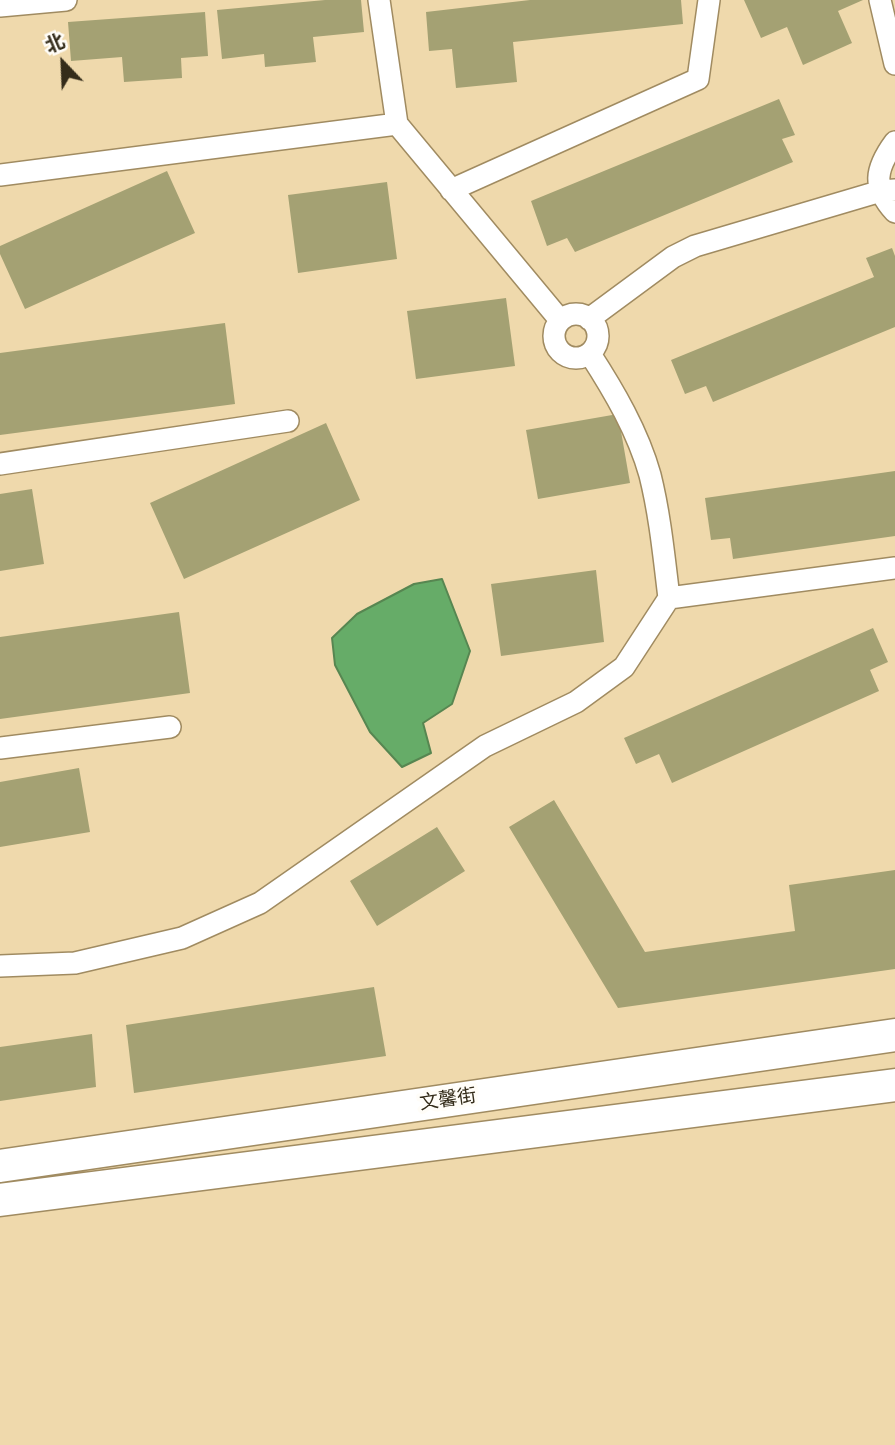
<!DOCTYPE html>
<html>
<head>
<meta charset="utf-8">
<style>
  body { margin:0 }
  #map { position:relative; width:895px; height:1445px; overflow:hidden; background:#efd9ac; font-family:Arial,"Noto Sans SC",sans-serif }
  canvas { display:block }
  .north { position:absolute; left:28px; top:28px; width:70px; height:70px; -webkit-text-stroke:5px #fffdf8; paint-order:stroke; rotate:337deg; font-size:19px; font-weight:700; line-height:28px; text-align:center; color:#342c1a }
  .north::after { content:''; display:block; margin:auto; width:24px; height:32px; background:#342c1a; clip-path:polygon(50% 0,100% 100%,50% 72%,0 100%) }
</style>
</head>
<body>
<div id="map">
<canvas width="895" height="1445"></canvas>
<div class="north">北</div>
</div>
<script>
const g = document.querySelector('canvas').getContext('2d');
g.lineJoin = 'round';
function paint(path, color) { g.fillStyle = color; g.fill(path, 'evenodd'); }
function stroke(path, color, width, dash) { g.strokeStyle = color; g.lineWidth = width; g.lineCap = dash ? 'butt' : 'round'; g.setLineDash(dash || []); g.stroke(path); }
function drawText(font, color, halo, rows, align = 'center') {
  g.font = font + ' Arial,"Noto Sans SC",sans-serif'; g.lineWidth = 7; g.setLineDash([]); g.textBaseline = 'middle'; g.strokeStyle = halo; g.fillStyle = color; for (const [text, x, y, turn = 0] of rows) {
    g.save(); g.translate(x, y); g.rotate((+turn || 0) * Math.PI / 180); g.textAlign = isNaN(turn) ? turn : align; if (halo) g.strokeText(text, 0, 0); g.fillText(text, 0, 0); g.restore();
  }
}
const water = new Path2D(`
  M442,579L470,651L452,704L423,723L431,753L402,767L370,732L335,665L332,638L357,614L414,584Z`);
paint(water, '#66ac68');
stroke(water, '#578651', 2);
paint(new Path2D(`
  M325,0H361L364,32L313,37L316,62L265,67L264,54L222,59L217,10Z
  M530,0H681L683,24L513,42L517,82L456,88L452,49L429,51L426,12Z
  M744,0H863L838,11L852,43L803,65L787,27L761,38Z
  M205,12L208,56L181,58L182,78L124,82L122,57L71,61L68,22Z
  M779,99L795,135L782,139L793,162L575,252L567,238L547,246L531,201Z
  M167,171L195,233L25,309L0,254V246Z
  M387,182L397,259L298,273L288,195Z
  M892,248L895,256V327L713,402L706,386L685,394L671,360L874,277L866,258Z
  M506,298L515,366L416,379L407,311Z
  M225,323L235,404L0,435V353Z
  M618,414L630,483L538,499L526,430Z
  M326,423L360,500L184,579L150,503Z
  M895,471V536L733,559L730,538L711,540L705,498Z
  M32,489L44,564L0,571V494Z
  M596,570L604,642L501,656L491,584Z
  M179,612L190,693L0,719V637Z
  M873,628L888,662L870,670L879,691L672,783L659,754L636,764L624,738Z
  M79,768L90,832L0,847V782Z
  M554,800L645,952L795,931L789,885L895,870V969L618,1008L509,827Z
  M437,827L465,871L377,926L350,881Z
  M374,987L386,1056L134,1093L126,1025Z
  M92,1034L96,1087L0,1101V1047Z`), '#a4a173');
const minor = new Path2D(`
  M880,0L895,64
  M0,6L66,0
  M397,124L560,320
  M895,142C875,169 872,187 895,212
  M0,175L397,124L379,0
  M451,190L698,79L709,0
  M554 336a22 22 0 1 1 44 0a22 22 0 1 1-44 0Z
  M589,319L673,257L695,246L881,191L895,190
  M590,354C614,391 638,432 650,475C660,515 664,557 669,598
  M0,464L288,421
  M0,748L170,727
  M0,966L75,963L182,938L260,903L485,746L576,702L624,667L669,598L895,568`);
const secondary = new Path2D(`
  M0,1166L895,1035
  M0,1200L895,1085`);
stroke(minor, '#a08b61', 24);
stroke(secondary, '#a08b61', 35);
stroke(minor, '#fff', 21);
stroke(secondary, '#fff', 32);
drawText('19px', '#342c1a', '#fffdf8', [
  ["文馨街",448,1100,-8]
]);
</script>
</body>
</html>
